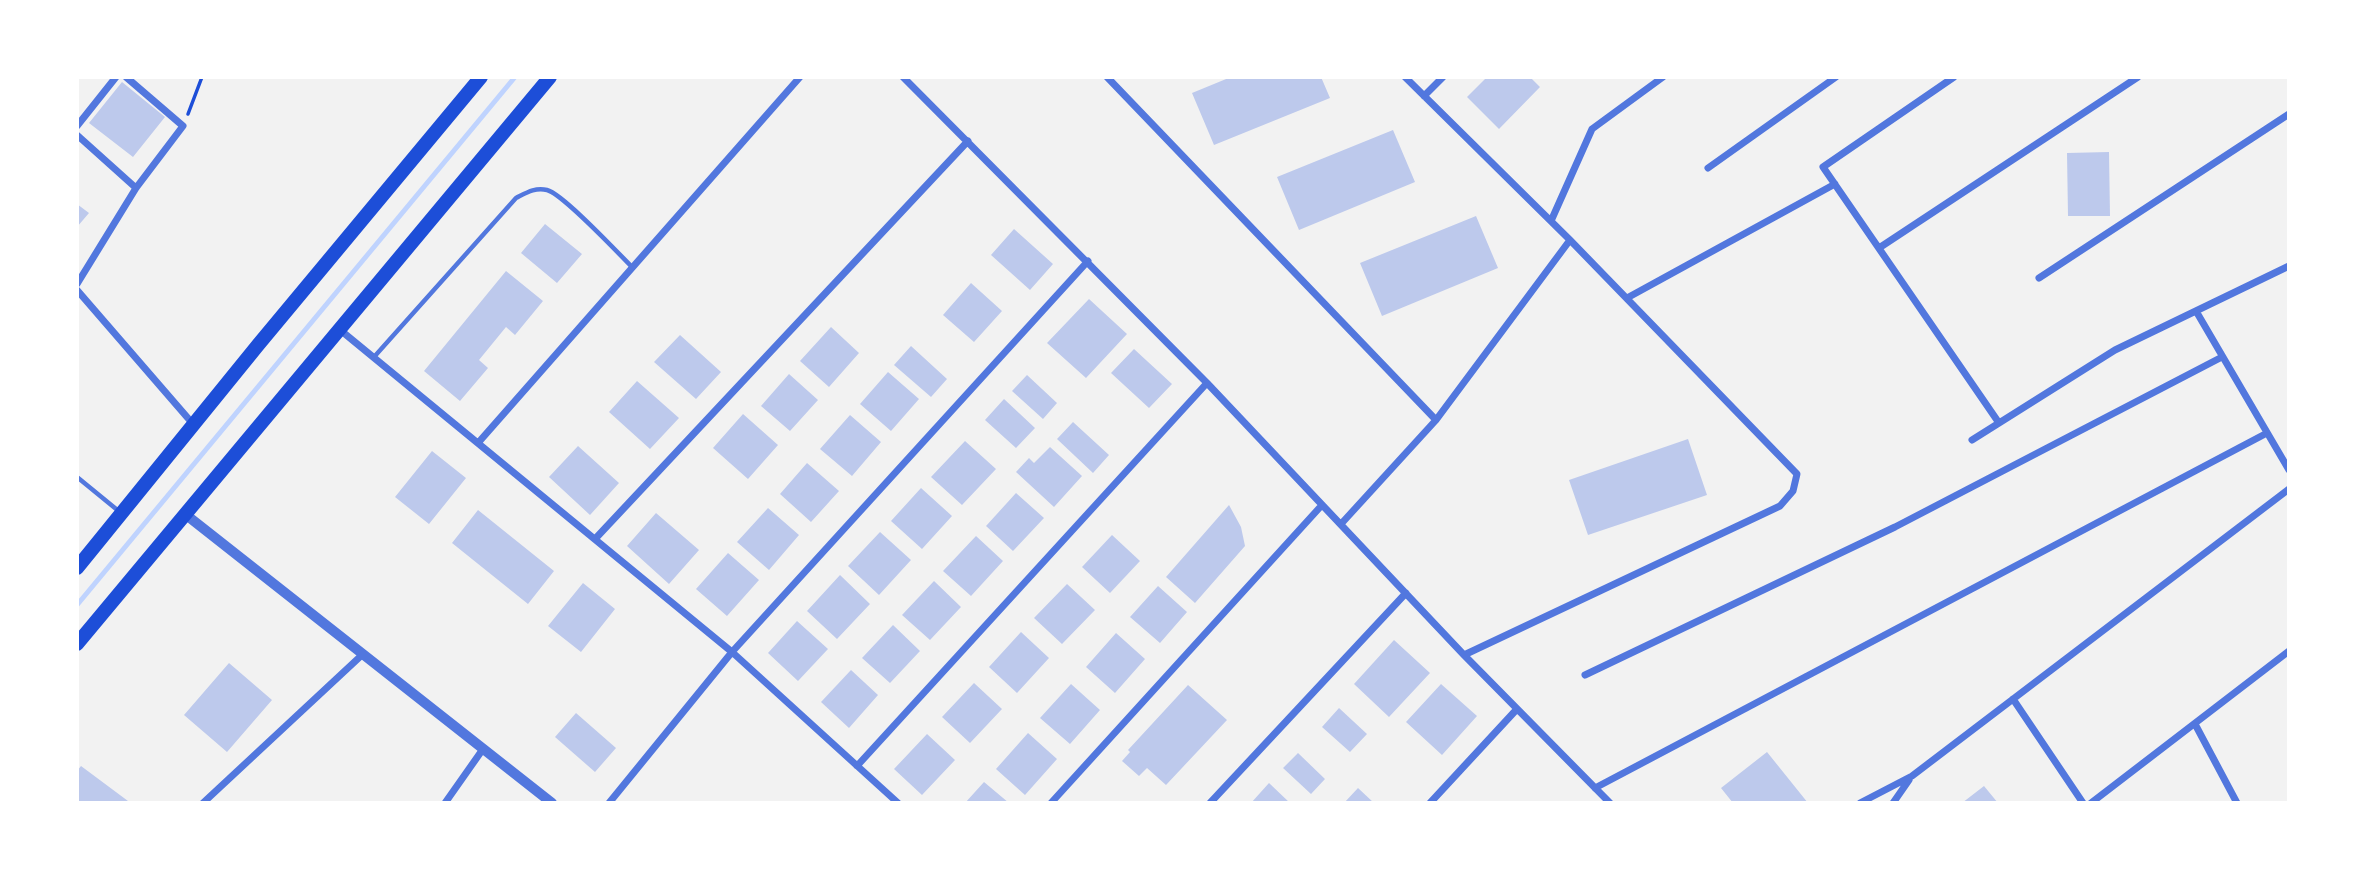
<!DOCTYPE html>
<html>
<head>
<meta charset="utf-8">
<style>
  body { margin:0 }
  #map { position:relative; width:2366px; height:880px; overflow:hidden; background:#f2f2f2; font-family:Montserrat,sans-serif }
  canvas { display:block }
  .frame { position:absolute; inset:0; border:79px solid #fff; pointer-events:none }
</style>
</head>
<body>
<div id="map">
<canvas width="2366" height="880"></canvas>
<div class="frame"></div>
</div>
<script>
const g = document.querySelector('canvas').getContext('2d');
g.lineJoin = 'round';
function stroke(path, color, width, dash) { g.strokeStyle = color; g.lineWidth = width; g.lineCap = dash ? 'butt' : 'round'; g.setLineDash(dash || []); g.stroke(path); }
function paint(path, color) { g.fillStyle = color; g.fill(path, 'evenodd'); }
stroke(new Path2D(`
  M77,605L515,77`), '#bfd3fe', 5);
paint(new Path2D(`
  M1231,77H1321L1330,98L1214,145L1192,93Z
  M1487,77H1530L1540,87L1499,129L1467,97Z
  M122,82L165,117L133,157L89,123Z
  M1393,130L1415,182L1299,230L1277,177Z
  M2109,152L2110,216H2068L2067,153Z
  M77,204L89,213L77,227Z
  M1476,216L1498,268L1382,316L1360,263Z
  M545,224L582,254L557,283L521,253Z
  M1014,229L1053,264L1030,290L991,255Z
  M506,271L543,301L515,335L506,327L479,360L488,368L460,401L424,371Z
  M971,283L1002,311L974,342L943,315Z
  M1089,299L1127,334L1086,378L1047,343Z
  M831,327L859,353L829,387L800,361Z
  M680,335L721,372L696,399L654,362Z
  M911,346L947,379L931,397L894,365Z
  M1134,349L1172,384L1149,408L1111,373Z
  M888,372L919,399L891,431L860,404Z
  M789,374L818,400L790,431L761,406Z
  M1027,375L1057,403L1043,419L1012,391Z
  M637,381L679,418L650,449L609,412Z
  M1004,399L1035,428L1016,448L985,420Z
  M743,414L778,445L748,479L713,448Z
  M850,415L881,442L852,476L820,449Z
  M1073,422L1109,455L1093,473L1057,439Z
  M1688,439L1707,495L1588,535L1569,480Z
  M965,441L996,469L962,505L931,477Z
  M578,446L619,483L590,515L549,477Z
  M1050,447L1082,476L1054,507L1016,472L1029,458L1034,463Z
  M432,451L466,478L429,524L395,497Z
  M807,463L839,491L811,522L780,494Z
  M921,488L952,516L922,549L891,521Z
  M1016,493L1044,518L1013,551L986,526Z
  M1229,505L1241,527L1245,546L1195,603L1166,577Z
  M768,508L799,535L769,570L737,542Z
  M478,510L554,571L528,604L452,543Z
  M656,513L699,550L669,584L627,546Z
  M880,532L911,560L879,595L848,566Z
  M1112,535L1140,561L1110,593L1082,567Z
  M976,536L1003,561L971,596L943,571Z
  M728,553L759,580L727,616L696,589Z
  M840,575L870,604L837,639L807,611Z
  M934,581L961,607L930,640L902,615Z
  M583,583L615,609L581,652L548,626Z
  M1067,584L1095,610L1062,644L1034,618Z
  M1158,586L1187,612L1160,643L1130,617Z
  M797,621L828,649L798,681L768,653Z
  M893,625L920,651L890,683L862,658Z
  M1021,632L1049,658L1017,693L989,667Z
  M1116,633L1145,659L1115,693L1086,667Z
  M1394,640L1430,673L1389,717L1354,684Z
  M229,663L272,700L227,752L184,715Z
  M851,670L878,695L849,728L821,702Z
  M974,683L1002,709L970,743L942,717Z
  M1071,684L1100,710L1070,744L1040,718Z
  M1441,684L1477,716L1442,755L1406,722Z
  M1188,685L1227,720L1166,785L1147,768L1139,776L1122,761L1130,752L1128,750Z
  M1339,708L1367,734L1350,752L1322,727Z
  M576,713L616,748L595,772L555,737Z
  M1028,733L1057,759L1025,795L996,769Z
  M927,734L955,760L922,795L894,769Z
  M1767,752L1808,803H1733L1721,788Z
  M1298,753L1325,779L1311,794L1283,768Z
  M81,766L128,801L127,803H77V771Z
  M984,782L1009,803H965Z
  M1269,783L1290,803H1251Z
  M1984,786L1998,803H1962Z
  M1358,788L1374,803H1344Z`), '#bdc9ec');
stroke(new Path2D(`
  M188,114L202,77`), '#1d4ed8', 3.5);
stroke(new Path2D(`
  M374,357L516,198C526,193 535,187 547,190C563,194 618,253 633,268
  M77,477L121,513`), '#5277de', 4.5);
stroke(new Path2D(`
  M903,77L1207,383L1464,655L1610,803
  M1107,77L1436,420
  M1405,77L1570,240L1797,474L1793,491L1780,506L1464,655
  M1954,77L1823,167L1999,423
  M1424,96L1443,77
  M77,126L116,77
  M77,135L136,188
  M1708,168L1836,77
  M1551,221L1592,129L1663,77
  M1879,248L2138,77
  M2039,278L2289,114
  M77,284L136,188L183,126L126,77
  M77,290L193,424
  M1627,298L1835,184
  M2196,311L2289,470
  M339,329L732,652L898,803
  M1972,440L2115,350L2289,266
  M478,443L800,77
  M1341,524L1436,420L1570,240
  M595,539L968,141
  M1585,675L1895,527L2222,357
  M2013,699L2083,803
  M2195,724L2237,803
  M857,766L1207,383
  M1595,788L2267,433
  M203,803L363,654
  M445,803L483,749
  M609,803L732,652L1088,261
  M1051,803L1322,505
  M1210,803L1406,593
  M1430,803L1517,709
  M1860,803L1912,776L2289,489
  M1893,803L1909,780
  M2091,803L2289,651`), '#5277de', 7);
stroke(new Path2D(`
  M185,514L552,803`), '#5277de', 10);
stroke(new Path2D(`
  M77,568L258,345L481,77
  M77,644L550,77`), '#1d4ed8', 14);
</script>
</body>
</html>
